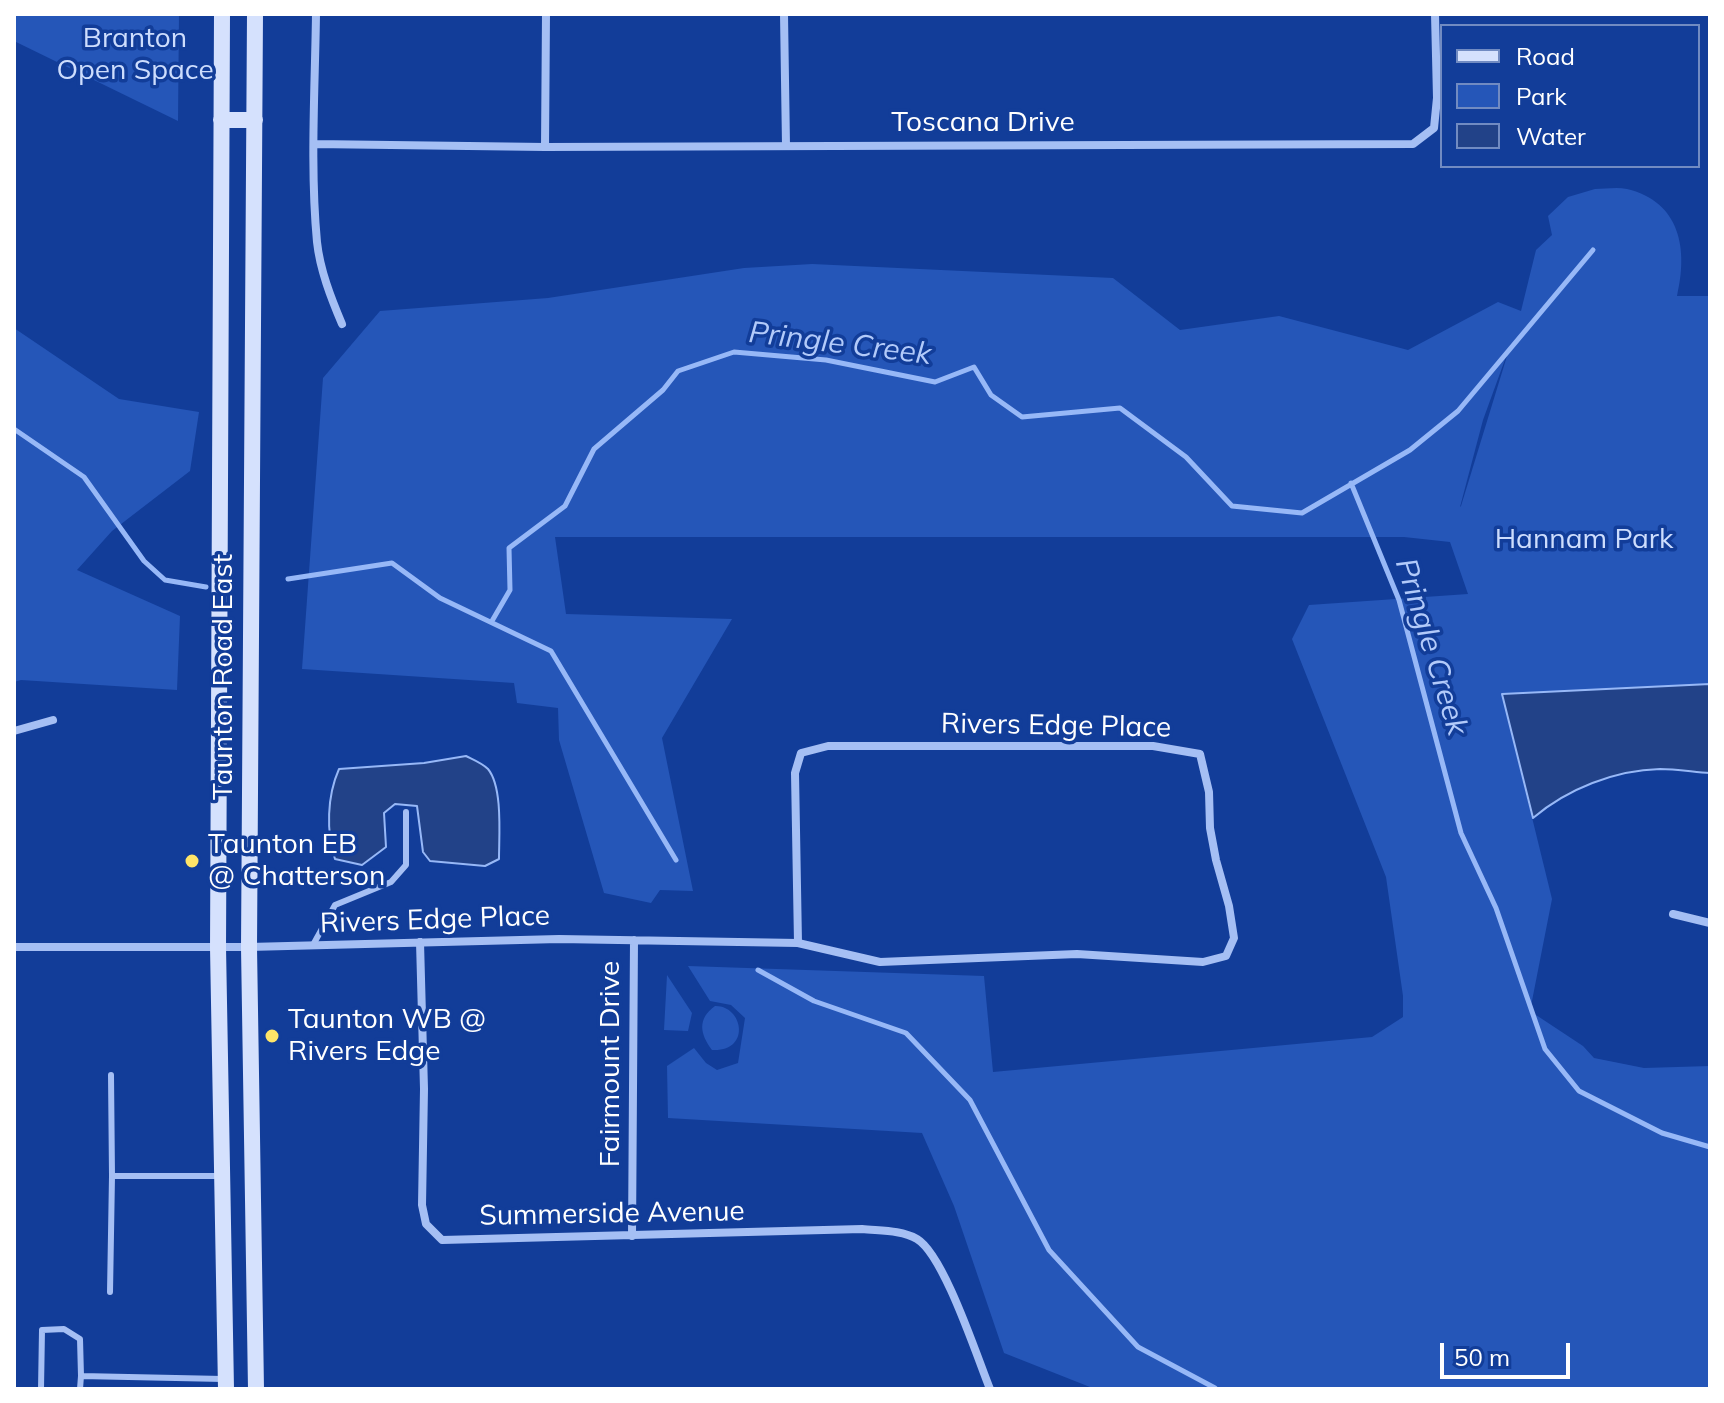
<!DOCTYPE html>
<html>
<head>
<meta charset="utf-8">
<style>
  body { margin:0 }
  #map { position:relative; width:1724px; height:1403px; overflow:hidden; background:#123d99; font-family:Mulish,sans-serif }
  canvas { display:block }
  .frame { position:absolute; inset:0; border:16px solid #fff; pointer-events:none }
  .legend { position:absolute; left:1440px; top:24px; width:260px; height:144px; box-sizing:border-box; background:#123d99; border:2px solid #718bc2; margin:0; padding:10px 14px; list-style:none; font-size:24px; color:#fff }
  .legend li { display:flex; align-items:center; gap:16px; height:40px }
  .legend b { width:40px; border:2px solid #718bc2 }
  .scale { position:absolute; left:1440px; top:1343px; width:130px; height:36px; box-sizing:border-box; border:4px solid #fff; border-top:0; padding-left:10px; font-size:24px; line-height:28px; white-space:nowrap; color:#fff; -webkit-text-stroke:6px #123d99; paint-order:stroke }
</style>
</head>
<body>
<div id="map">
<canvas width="1724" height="1403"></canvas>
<div class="frame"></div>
<ul class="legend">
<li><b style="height:10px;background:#d5e1fd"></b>Road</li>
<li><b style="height:22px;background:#2556b8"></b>Park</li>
<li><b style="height:22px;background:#224288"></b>Water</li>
</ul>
<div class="scale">50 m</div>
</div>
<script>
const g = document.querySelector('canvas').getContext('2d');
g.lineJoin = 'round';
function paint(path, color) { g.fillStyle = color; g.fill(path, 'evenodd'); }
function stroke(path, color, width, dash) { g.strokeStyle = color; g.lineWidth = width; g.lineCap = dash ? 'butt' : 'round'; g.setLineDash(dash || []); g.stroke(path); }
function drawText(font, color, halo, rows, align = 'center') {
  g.font = font + ' Mulish,sans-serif'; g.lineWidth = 7; g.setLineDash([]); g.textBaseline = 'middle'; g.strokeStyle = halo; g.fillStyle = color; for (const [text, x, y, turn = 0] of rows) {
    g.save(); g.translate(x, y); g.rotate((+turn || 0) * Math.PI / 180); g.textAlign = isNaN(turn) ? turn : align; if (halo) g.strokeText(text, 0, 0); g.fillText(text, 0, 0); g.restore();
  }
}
paint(new Path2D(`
  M14,14H179L178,121L14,41Z
  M1595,189C1605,189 1617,187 1627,189C1681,202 1688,250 1677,296H1710V684L1502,695L1552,899L1530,1011L1583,1046L1594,1058L1644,1068L1710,1066V1389H1095L1004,1353L954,1206L922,1133L668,1118L667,1066L694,1048L706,1063L717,1070L738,1063L745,1018L731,1005L710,1001L688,966L984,976L993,1072L1372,1037L1403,1017V996L1386,877L1292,639L1309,605L1468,594L1450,542L1404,537H555L566,614L732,619L662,738L693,891L660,890L651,903L604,893L559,740L558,708L517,703L514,683L302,669L323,378L380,311L548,298L744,268L812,264L1113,278L1180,330L1279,316L1408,350L1498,302L1521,311L1536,250L1552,235L1548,216L1568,197ZM1511,343L1461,506L1460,507L1483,420Z
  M14,328L119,399L199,412L190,471L112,531L77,570L180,616L177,690L21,680L14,682Z
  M667,975L692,1013L688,1031L664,1030Z
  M715,1006C743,1005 752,1052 712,1050C700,1034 697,1019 715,1006Z`), '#2556b8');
const water = new Path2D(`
  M1710,684V773C1694,772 1676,769 1660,769C1615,770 1567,789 1533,818L1502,694Z
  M466,756C474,760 482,763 488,769C503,787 499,836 499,859L485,866L430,861L423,852L417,806L395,804L384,813L386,847L362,865L335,859C326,832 327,796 339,769L424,763Z`);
paint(water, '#224288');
stroke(water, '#97b8f7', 2);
stroke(new Path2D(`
  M14,429L84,477L144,561L165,580L206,587
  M1351,483L1399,600L1461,833L1496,908L1545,1049L1579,1091L1662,1133L1710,1147
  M288,579L392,563L440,598L551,651L676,860
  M492,621L510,590L509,548L565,506L594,449L663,390L678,371L734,352L826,360L935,382L974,367L991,395L1022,417L1120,408L1186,457L1232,506L1302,513L1410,450L1458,411L1593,250
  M758,970L814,1001L906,1033L970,1100L1049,1250L1138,1347L1215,1388`), '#97b8f7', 5);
stroke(new Path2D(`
  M313,945L335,905L391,882L406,865V812
  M111,1075L112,1176
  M110,1292L112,1176H222
  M41,1389L42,1330L64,1329L80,1339L81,1376
  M80,1389L81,1376L223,1379`), '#a5bff4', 6);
stroke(new Path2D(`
  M316,14C315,89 310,167 317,242C320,270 331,298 342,324
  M784,14L786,146
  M314,144L545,147L1413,144L1434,128L1437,98L1435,14
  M545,147L546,14
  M14,731L53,720
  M1673,914L1710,923
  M420,942L424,1089L422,1205L426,1224L442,1240L862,1229C881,1231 901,1230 917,1239C944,1255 977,1357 990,1389
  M14,947H249L559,939L798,943L880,962L1077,954L1203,962L1226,956L1234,938L1229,906L1216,860L1210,828L1209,792L1200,754L1153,746H828L801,753L795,773L798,943
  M632,1236L634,940`), '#a5bff4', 8);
stroke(new Path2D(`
  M222,14L218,947L226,1389
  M255,14L249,947L256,1389
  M221,120H255`), '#d5e1fd', 16);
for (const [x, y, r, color] of [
  [192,861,8,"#ffe568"],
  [272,1036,8,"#ffe568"]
]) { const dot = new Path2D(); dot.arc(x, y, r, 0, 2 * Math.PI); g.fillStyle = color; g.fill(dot); stroke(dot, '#123d99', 3); }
drawText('28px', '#cdddfd', '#123d99', [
  ["Branton",135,39],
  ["Open Space",135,71],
  ["Hannam Park",1584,540]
]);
drawText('28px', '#fff', '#123d99', [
  ["Toscana Drive",983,123],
  ["Taunton Road East",224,677,-90],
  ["Rivers Edge Place",1056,726,1],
  ["Rivers Edge Place",435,920,-2],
  ["Fairmount Drive",611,1064,-90],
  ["Summerside Avenue",612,1214,-1]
]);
drawText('28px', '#fff', '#123d99', [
  ["Taunton EB",208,845],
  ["@ Chatterson",208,877],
  ["Taunton WB @",288,1020],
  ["Rivers Edge",288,1052]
], 'left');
drawText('italic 30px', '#b2cafa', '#123d99', [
  ["Pringle Creek",840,344,7],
  ["Pringle Creek",1431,647,73]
]);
</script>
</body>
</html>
